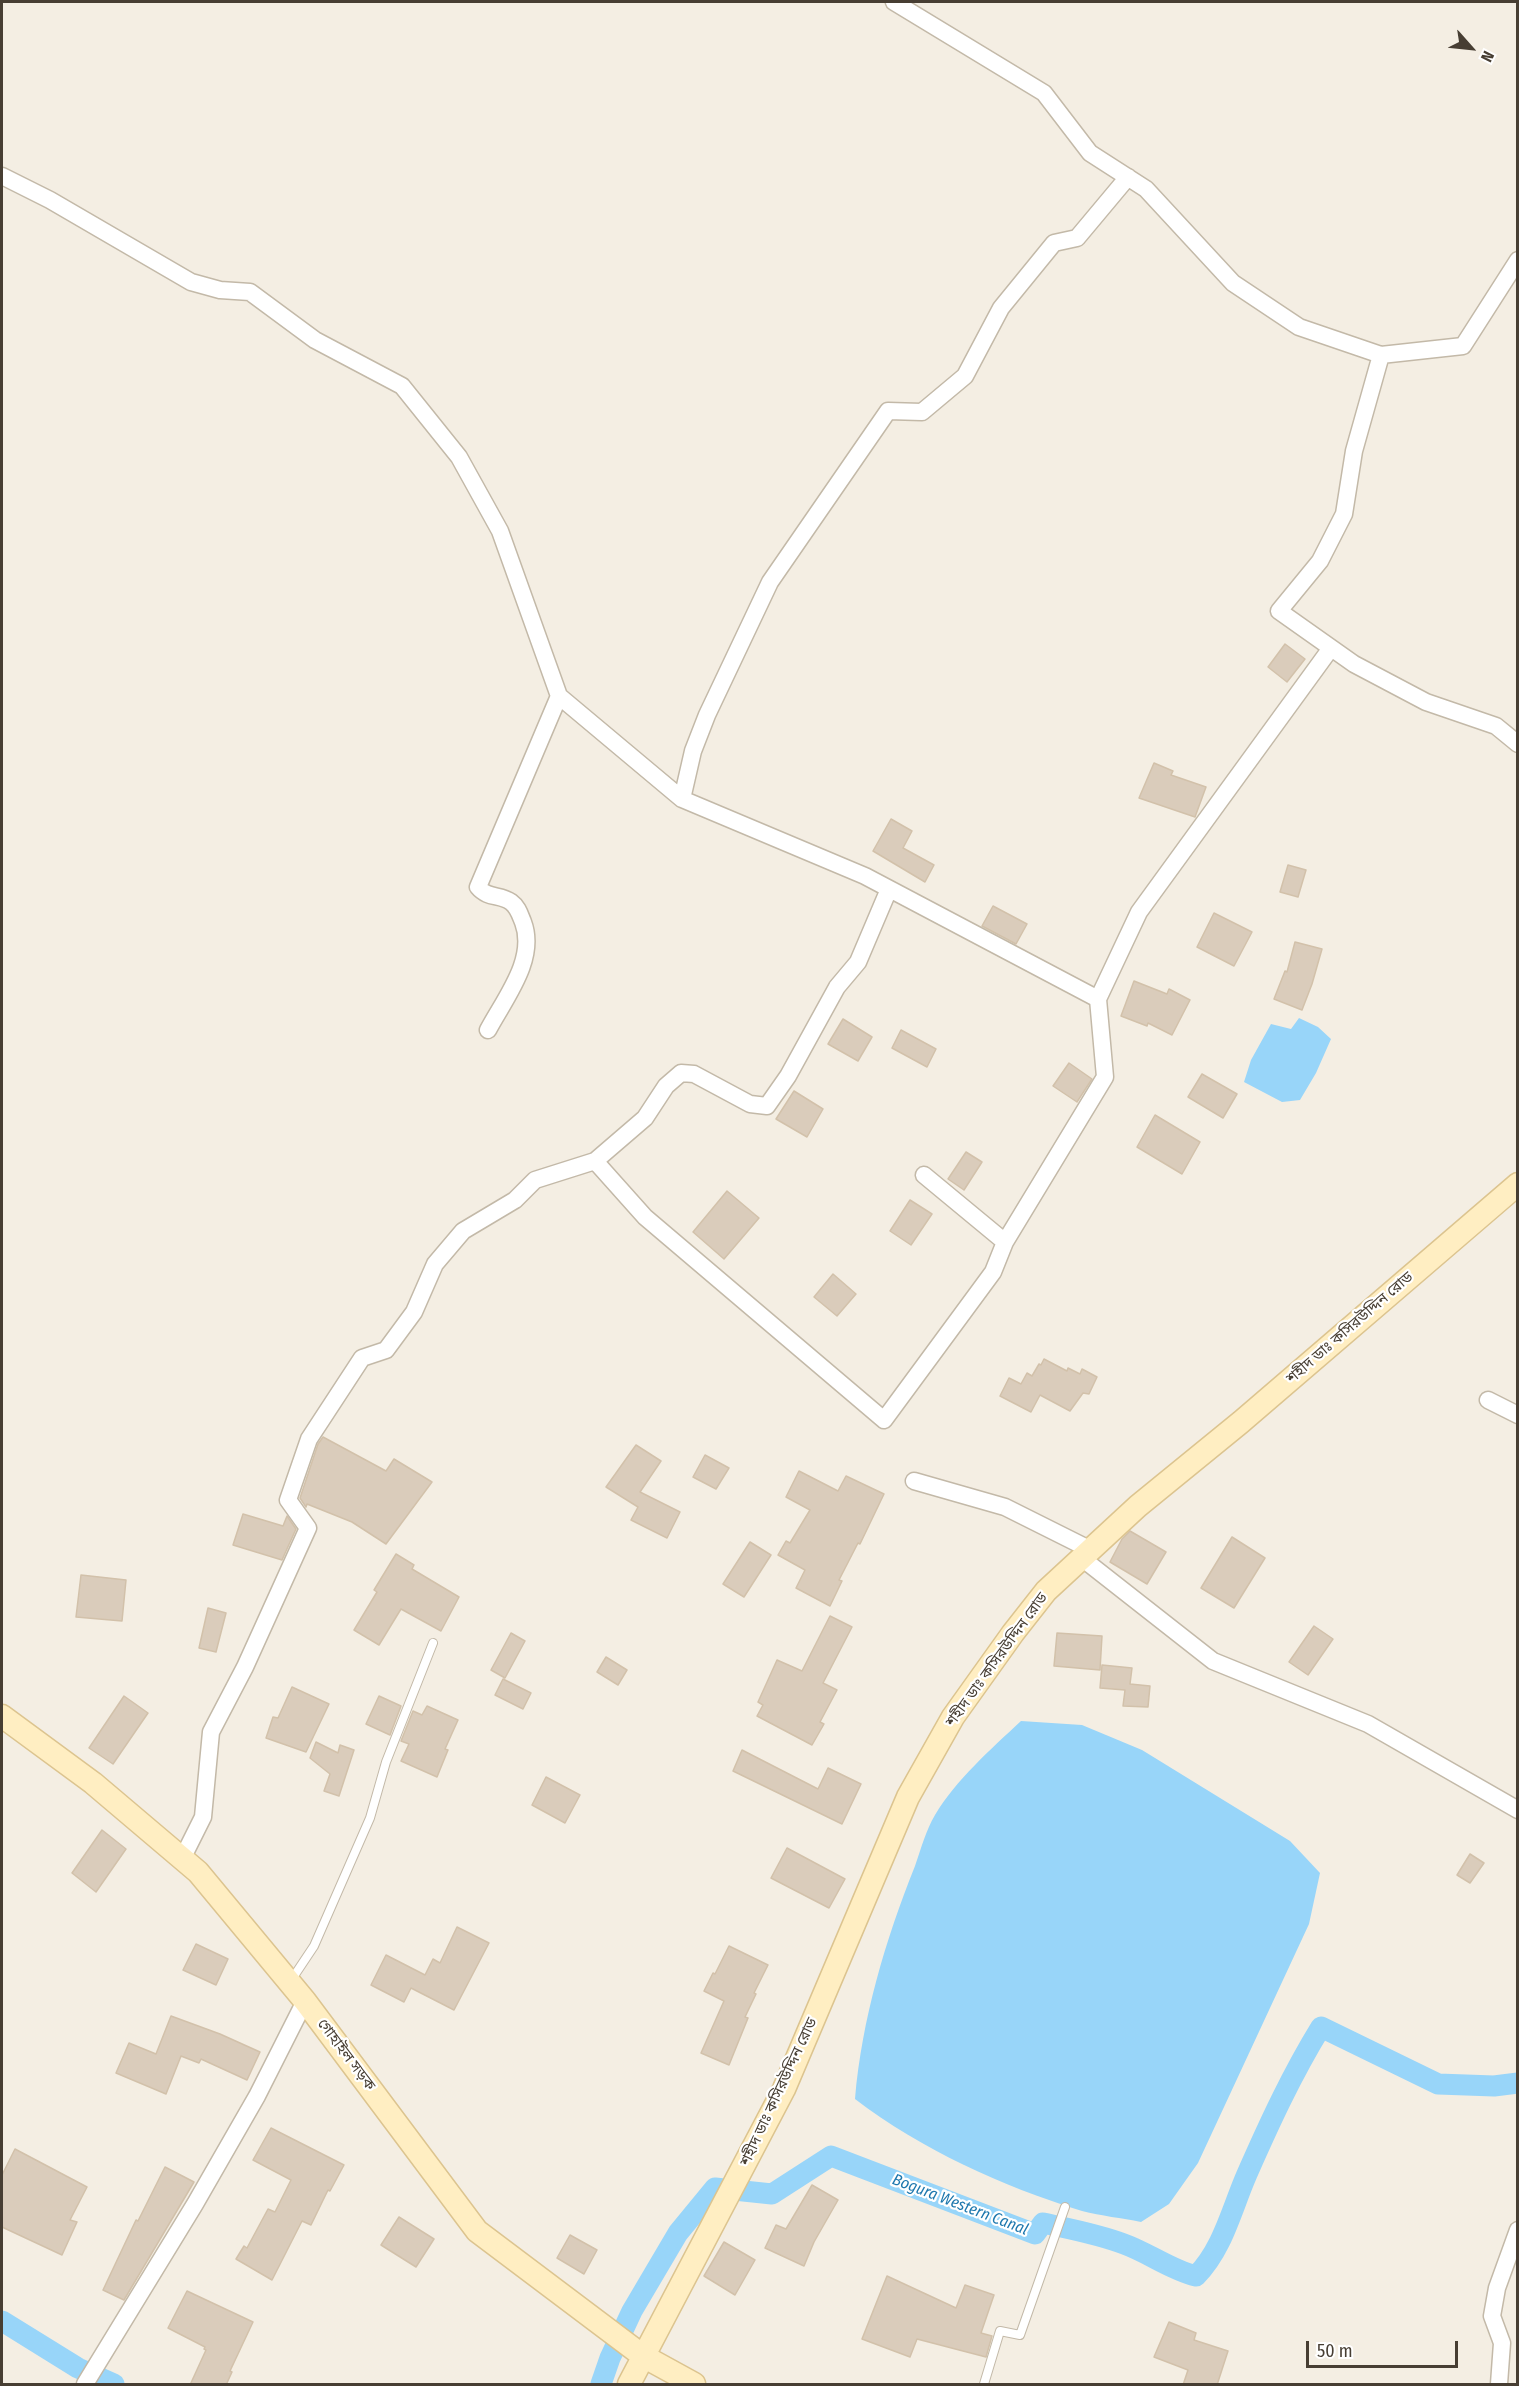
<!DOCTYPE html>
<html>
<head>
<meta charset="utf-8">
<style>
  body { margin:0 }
  #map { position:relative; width:1519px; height:2386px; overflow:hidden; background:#f4eee3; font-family:"Fira Sans Condensed",sans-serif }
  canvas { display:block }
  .frame { position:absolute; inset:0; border:3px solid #473e33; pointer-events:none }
  .north { position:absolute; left:1441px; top:18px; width:60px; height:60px; -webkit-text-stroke:4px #fff; paint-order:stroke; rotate:117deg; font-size:16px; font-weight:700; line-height:24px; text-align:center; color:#473e33 }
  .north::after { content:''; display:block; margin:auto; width:21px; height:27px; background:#473e33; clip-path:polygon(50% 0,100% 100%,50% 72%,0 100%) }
  .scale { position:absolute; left:1306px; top:2341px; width:152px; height:27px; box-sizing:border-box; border:3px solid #473e33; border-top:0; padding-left:8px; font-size:18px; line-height:21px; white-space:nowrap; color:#473e33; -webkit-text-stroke:4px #fff; paint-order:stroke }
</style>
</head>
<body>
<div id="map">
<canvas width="1519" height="2386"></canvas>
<div class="frame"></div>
<div class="north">N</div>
<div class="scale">50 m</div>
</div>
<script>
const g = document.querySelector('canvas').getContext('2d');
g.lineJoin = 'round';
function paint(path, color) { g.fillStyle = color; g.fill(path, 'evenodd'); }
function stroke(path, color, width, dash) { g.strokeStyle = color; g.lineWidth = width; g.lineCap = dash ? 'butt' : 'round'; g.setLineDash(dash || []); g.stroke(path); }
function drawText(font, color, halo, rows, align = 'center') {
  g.font = font + ' "Fira Sans Condensed","Noto Sans Bengali",sans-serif'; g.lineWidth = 4.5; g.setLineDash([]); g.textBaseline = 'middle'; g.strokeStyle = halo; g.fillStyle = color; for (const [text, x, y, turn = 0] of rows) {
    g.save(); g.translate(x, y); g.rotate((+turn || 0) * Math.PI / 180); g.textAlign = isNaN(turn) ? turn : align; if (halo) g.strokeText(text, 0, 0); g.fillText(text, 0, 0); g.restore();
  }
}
paint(new Path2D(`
  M1299,1018L1318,1027L1331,1039L1316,1073L1300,1100L1282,1102L1244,1082L1251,1060L1271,1024L1291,1029Z
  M1021,1721L1082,1725L1142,1750L1290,1841L1320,1873L1309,1924L1198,2163L1169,2204L1141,2222C1122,2218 1101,2216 1082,2211C1002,2186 922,2150 855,2099C862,2019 885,1941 915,1866C921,1849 926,1830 935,1815C956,1780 991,1749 1021,1721Z`), '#98d5f9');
stroke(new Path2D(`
  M2,2321L78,2368L114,2384
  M601,2384L610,2358L632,2311L678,2233L715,2188L772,2194L831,2156L1035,2234L1043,2223C1070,2229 1098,2234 1124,2244C1149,2253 1171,2270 1196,2276C1223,2249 1232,2208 1247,2174C1269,2124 1292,2074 1321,2027L1438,2084L1494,2086L1518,2083`), '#98d5f9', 21);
const building = new Path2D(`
  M1285,644L1305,659L1287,682L1268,667Z
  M1154,763L1173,771L1171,775L1206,787L1195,817L1139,798Z
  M891,819L912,831L903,848L934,865L925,882L873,851Z
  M1288,865L1306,870L1298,897L1280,892Z
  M993,906L1027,924L1016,944L982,926Z
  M1214,913L1252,932L1234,966L1197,947Z
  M1295,942L1322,949L1312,984L1302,1010L1274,999L1285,971L1287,972Z
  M1134,981L1167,994L1169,989L1190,1000L1172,1035L1148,1023L1147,1026L1121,1016Z
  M843,1019L872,1037L858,1061L828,1044Z
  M901,1030L936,1049L927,1067L892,1048Z
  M1069,1063L1092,1079L1077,1102L1053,1086Z
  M1202,1074L1237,1094L1223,1118L1188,1097Z
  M794,1091L823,1109L807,1137L776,1119Z
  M1155,1115L1200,1142L1182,1174L1137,1147Z
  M966,1152L982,1162L964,1190L948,1179Z
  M727,1191L759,1218L724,1259L693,1232Z
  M910,1200L932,1214L911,1245L890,1231Z
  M833,1274L856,1294L837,1316L814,1297Z
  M1044,1359L1067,1371L1068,1368L1080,1374L1082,1369L1097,1377L1089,1394L1083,1393L1070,1411L1040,1395L1031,1412L1000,1396L1009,1378L1021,1384L1027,1373L1032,1376L1039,1364L1041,1365Z
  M323,1437L386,1471L394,1459L432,1482L386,1544L352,1522L307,1504L306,1507L300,1498L318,1444Z
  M636,1445L661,1461L640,1492L680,1512L667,1538L631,1520L638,1507L606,1487Z
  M705,1455L729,1468L716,1489L693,1477Z
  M799,1471L838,1491L846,1476L884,1494L860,1544L858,1543L839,1580L842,1581L830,1606L796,1588L805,1570L778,1555L786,1541L790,1543L810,1510L786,1497Z
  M243,1514L283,1526L287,1516L296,1529L282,1560L233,1545Z
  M1130,1531L1166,1552L1147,1584L1110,1562L1122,1539Z
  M1232,1537L1265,1558L1234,1608L1201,1588Z
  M750,1542L771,1555L744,1597L723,1584Z
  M396,1554L414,1565L412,1569L459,1597L441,1631L401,1609L379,1645L354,1630L377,1592L374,1590Z
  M81,1575L126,1580L122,1621L76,1617Z
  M208,1608L226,1613L216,1652L199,1648Z
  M830,1616L852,1627L823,1683L837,1690L820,1722L824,1724L812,1745L757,1716L763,1705L758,1702L777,1660L802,1671Z
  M1314,1626L1333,1639L1308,1675L1289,1662Z
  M511,1633L525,1641L505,1678L491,1670Z
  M1057,1633L1102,1636L1100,1670L1054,1666Z
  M606,1657L627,1670L618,1685L597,1672Z
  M1102,1665L1132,1668L1130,1684L1150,1686L1148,1707L1123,1706L1125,1690L1100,1688Z
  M503,1679L531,1693L523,1709L495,1695Z
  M292,1687L329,1704L306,1752L266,1738L273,1717L278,1718Z
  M124,1696L148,1713L113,1764L89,1748Z
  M379,1696L401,1706L390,1735L366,1724Z
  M427,1706L458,1720L445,1749L448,1750L437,1777L401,1761L409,1744L401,1741L413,1711L422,1715Z
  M316,1742L338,1753L340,1745L354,1750L339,1796L324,1791L330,1774L310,1758Z
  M742,1750L818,1789L828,1768L861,1784L842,1824L733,1771Z
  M546,1777L580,1795L565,1823L532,1805Z
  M102,1830L126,1849L96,1892L72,1873Z
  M787,1848L845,1879L829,1908L771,1878Z
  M1470,1854L1484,1863L1470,1883L1457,1875Z
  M457,1927L489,1943L454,2010L411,1988L404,2002L371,1985L386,1955L425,1975L433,1959L440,1963Z
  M196,1944L228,1959L216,1985L183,1970Z
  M729,1946L768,1965L754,1993L756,1994L745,2017L748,2018L729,2065L701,2053L724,2001L704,1991L713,1973L715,1974Z
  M171,2016L220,2034L260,2052L247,2080L201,2059L199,2063L181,2056L166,2094L116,2073L129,2043L156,2054Z
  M271,2128L344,2165L330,2191L328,2190L311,2225L302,2221L272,2280L236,2259L244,2246L247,2248L268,2209L275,2212L291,2180L253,2160Z
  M15,2149L87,2187L70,2220L77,2222L62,2255L2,2227V2175Z
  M165,2167L194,2182L124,2300L103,2290L136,2220L138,2221Z
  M812,2185L838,2200L814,2242L804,2266L765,2248L776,2225L786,2229Z
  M399,2217L434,2239L416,2267L381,2245Z
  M570,2235L597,2250L584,2274L557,2258Z
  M724,2242L755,2260L735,2295L704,2276Z
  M887,2276L956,2308L965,2285L994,2295L981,2333L992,2336L986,2357L917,2339L910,2357L862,2339Z
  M187,2291L253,2322L230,2371L232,2372L226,2385H190L206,2350L204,2349L205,2347L168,2328Z
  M1169,2322L1196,2333L1194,2340L1228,2351L1217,2385H1183L1188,2370L1154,2357Z`);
paint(building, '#daccbb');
stroke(building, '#d2c1aa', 1.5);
const lane = new Path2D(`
  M290,1982L314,1946L370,1818L386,1762L433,1643
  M984,2384L1000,2331L1020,2335L1065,2207`);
const street = new Path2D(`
  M894,2L1044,93L1090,153L1146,189L1233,283L1299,327L1381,355L1463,346L1518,260
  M2,176L50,200L191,282L220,290L250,292L315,340L402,386L459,457L500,531L559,696L682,799L865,876L1098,999L1105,1077L1005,1242L993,1272L884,1420L645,1217L595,1161
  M1381,355L1354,451L1344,514L1320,561L1279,611L1354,664L1426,702L1496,726L1518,744
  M682,799L693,751L707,715L770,582L888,411L922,412L965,376L1001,308L1054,243L1077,238L1128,177
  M1098,999L1139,912L1331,648
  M488,1030C505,998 537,959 523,922C520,915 518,907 511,902C500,894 488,899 478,887L559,696
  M924,1175L1005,1242
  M1488,1400L1518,1415
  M914,1481L1005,1507L1091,1550
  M1083,1559L1213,1661L1368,1724L1518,1810
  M182,1859L203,1817L211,1732L245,1667L308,1528L288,1500L309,1439L362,1358L386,1350L414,1312L435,1264L463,1231L515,1200L535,1180L595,1161L645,1118L666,1086L681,1073L694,1074L750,1104L767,1106L788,1076L837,987L858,962L889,889
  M85,2384L195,2204L257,2096L305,2001
  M1499,2384L1502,2343L1492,2316L1497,2288L1518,2230`);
const secondary = new Path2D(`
  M2,1716L93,1783L198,1872L305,2001L477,2231L643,2356L694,2384
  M629,2384L784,2089L908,1797L953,1717L1013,1633L1046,1591L1138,1506L1241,1422L1518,1184`);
stroke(lane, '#c3b9a8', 10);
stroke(street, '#c3b9a8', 19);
stroke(secondary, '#dcc48f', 25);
stroke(lane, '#fff', 8);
stroke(street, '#fff', 16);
stroke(secondary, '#ffeec2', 22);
drawText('15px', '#473e33', '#fff', [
  ["শহীদ ডাঃ কসিরউদ্দিন রোড",1350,1328,-41],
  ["শহীদ ডাঃ কসিরউদ্দিন রোড",997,1660,-54],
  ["গোহাইল সড়ক",346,2055,53],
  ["শহীদ ডাঃ কসিরউদ্দিন রোড",779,2092,-65]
]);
drawText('italic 16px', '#1e78ae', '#fff', [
  ["Bogura Western Canal",960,2205,21]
]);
</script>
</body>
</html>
